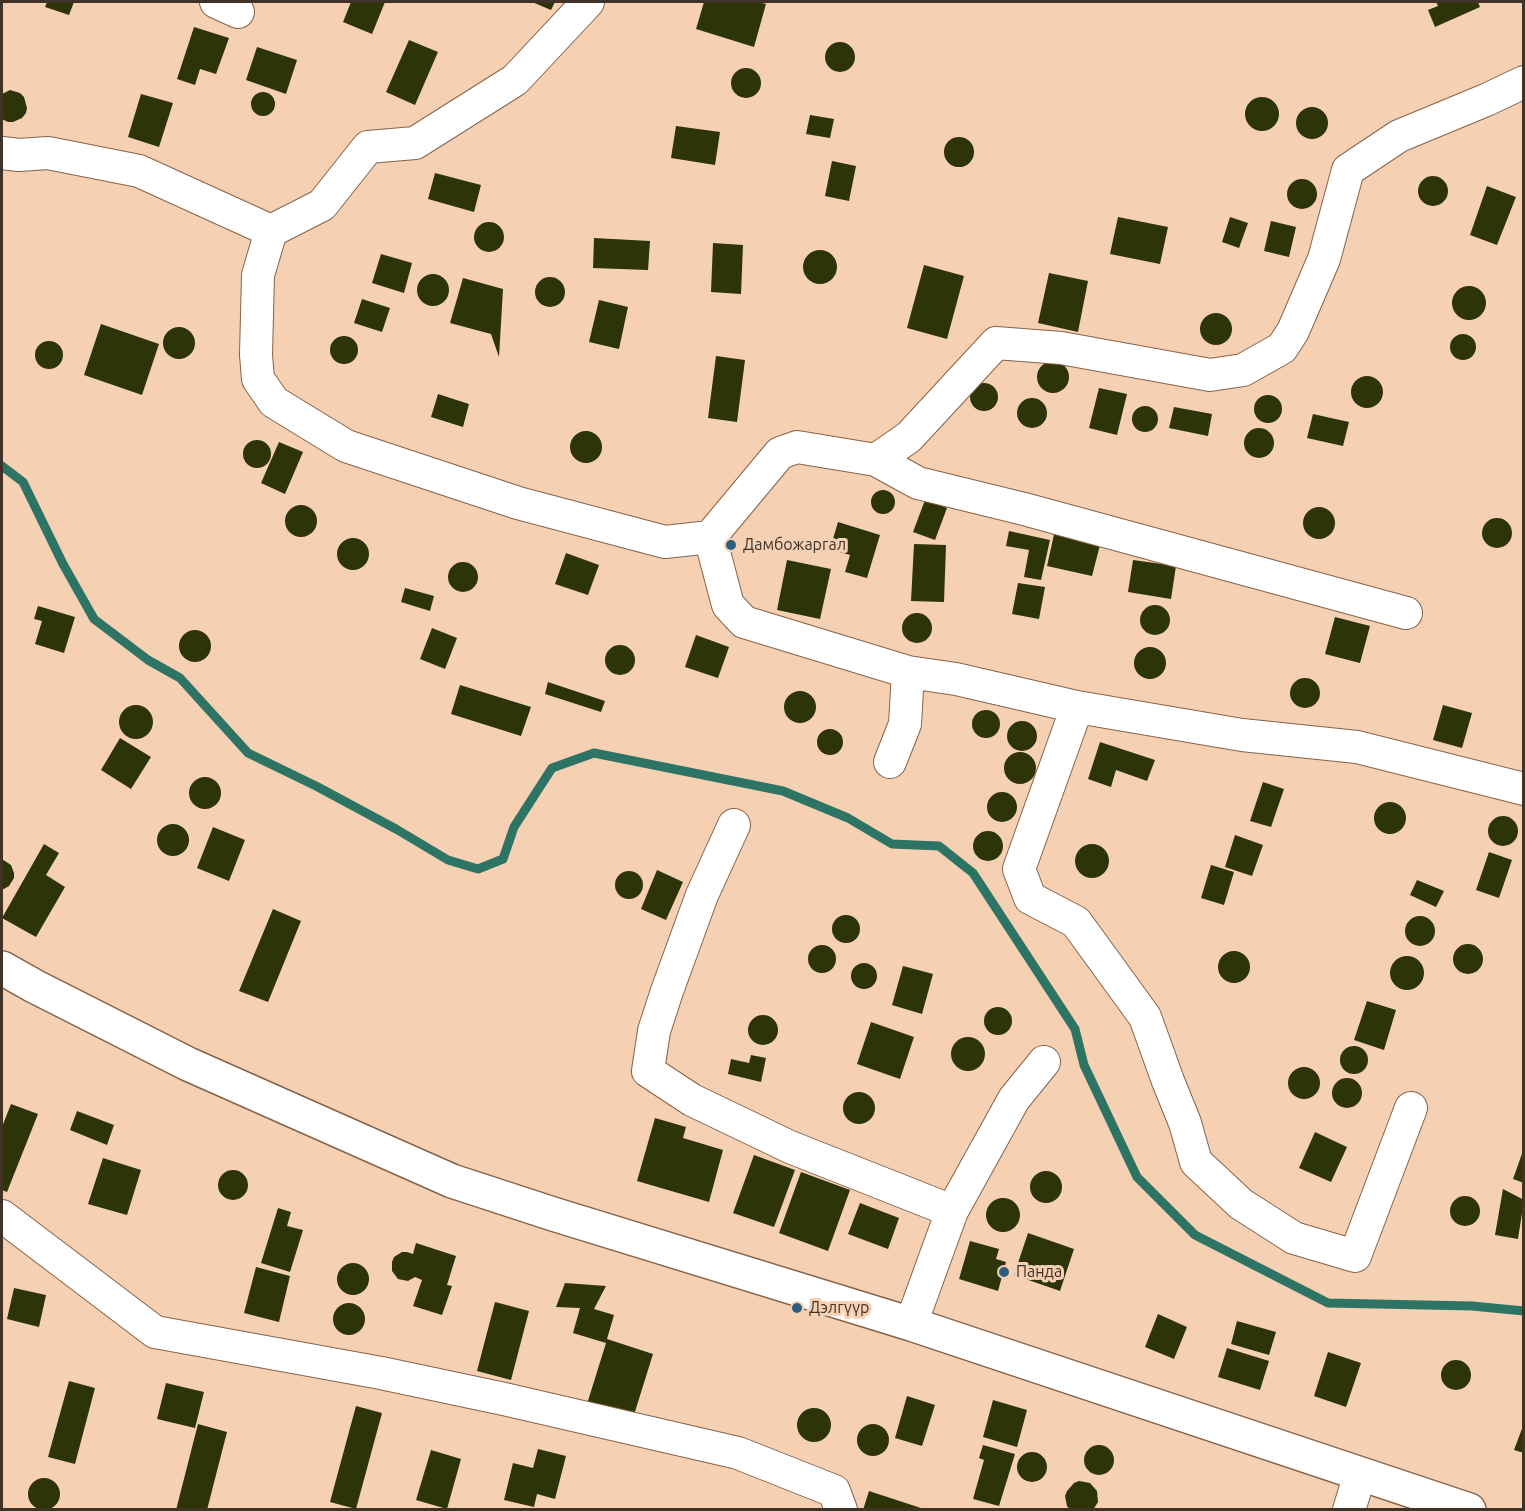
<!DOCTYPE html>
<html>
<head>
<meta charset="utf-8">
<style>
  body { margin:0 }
  #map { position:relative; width:1525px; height:1511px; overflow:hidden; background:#f6d0b3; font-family:Ubuntu,sans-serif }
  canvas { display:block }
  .frame { position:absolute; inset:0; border:3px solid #413227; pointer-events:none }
</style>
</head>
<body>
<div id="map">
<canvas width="1525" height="1511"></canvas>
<div class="frame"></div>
</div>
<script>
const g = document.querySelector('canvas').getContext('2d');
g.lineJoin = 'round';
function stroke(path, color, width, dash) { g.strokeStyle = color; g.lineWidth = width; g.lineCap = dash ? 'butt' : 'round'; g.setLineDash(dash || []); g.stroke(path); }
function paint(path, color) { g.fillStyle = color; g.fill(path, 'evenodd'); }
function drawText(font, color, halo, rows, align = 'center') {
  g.font = font + ' Ubuntu,sans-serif'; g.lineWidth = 6; g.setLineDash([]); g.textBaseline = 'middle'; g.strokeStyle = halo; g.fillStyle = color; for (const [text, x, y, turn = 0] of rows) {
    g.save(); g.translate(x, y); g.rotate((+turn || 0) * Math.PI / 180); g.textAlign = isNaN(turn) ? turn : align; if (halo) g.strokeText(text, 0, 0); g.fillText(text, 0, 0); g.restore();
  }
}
stroke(new Path2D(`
  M2,466L23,482L63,564L94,619L148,660L180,678L248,753L316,786L396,829L448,860L478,869L503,859L514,827L552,768L594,753L783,791L848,818L892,844L939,846L973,873L1075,1029L1084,1065L1137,1177L1195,1235L1328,1303L1472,1306L1524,1311`), '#2d7465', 9);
paint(new Path2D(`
  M47,2H74L69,15L45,7Z
  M351,2H385L372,34L343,22Z
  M532,2H555L551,10Z
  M704,2H758L766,4L754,47L696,29Z
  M1436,2H1478L1480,7L1435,27L1428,10L1438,6Z
  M194,27L229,38L216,74L200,69L195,85L177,79Z
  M409,40L438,52L415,105L386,92Z
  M825 57a15 15 0 1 1 30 0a15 15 0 1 1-30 0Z
  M257,47L297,60L286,94L246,80Z
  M731 83a15 15 0 1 1 30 0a15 15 0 1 1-30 0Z
  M10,90L20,93L24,97L27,108L26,113L22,118L13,122H8L2,119V94Z
  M251 104a12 12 0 1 1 24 0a12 12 0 1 1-24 0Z
  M141,94L173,103L159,147L128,137Z
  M1245 114a17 17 0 1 1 34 0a17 17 0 1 1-34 0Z
  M1296 123a16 16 0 1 1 32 0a16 16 0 1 1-32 0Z
  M810,115L834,119L830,138L806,134Z
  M676,126L720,132L715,165L671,158Z
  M944 152a15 15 0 1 1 30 0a15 15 0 1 1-30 0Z
  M832,161L856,166L849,201L825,196Z
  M435,173L481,185L474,212L428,199Z
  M1418 191a15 15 0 1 1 30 0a15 15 0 1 1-30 0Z
  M1287 194a15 15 0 1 1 30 0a15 15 0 1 1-30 0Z
  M1487,186L1516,197L1497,245L1470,235Z
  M1118,217L1168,227L1160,264L1110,254Z
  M1230,217L1248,223L1239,248L1222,242Z
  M1271,221L1296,227L1289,257L1264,251Z
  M474 237a15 15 0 1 1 30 0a15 15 0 1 1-30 0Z
  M594,238L650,241L648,270L593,268Z
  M713,243L743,245L741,294L711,292Z
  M803 267a17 17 0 1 1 34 0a17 17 0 1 1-34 0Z
  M381,254L412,263L404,293L372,283Z
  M924,265L964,276L947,339L907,328Z
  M1049,273L1088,281L1078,332L1038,323Z
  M417 290a16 16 0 1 1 32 0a16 16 0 1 1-32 0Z
  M535 292a15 15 0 1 1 30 0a15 15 0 1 1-30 0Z
  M463,278L503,289L499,357L491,334L450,323Z
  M1452 303a17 17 0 1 1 34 0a17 17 0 1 1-34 0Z
  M362,299L390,308L382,332L354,323Z
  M599,300L628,307L619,349L589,342Z
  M1200 329a16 16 0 1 1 32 0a16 16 0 1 1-32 0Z
  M101,324L159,344L142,395L84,375Z
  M163 343a16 16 0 1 1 32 0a16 16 0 1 1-32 0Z
  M1450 347a13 13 0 1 1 26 0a13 13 0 1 1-26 0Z
  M330 350a14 14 0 1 1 28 0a14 14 0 1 1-28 0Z
  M35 355a14 14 0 1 1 28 0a14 14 0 1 1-28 0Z
  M716,356L745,360L737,422L708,418Z
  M1037 377a16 16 0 1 1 32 0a16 16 0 1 1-32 0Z
  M1351 392a16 16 0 1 1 32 0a16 16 0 1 1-32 0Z
  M970 397a14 14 0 1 1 28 0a14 14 0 1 1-28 0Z
  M1099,388L1127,394L1117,435L1089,428Z
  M438,394L469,404L463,427L431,417Z
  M1254 409a14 14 0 1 1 28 0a14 14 0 1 1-28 0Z
  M1017 413a15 15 0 1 1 30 0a15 15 0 1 1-30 0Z
  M1132 419a13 13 0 1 1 26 0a13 13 0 1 1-26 0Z
  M1174,407L1212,414L1208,436L1169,428Z
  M1313,414L1349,422L1343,446L1307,438Z
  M1244 443a15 15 0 1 1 30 0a15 15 0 1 1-30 0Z
  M570 447a16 16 0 1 1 32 0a16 16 0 1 1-32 0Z
  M243 454a14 14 0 1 1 28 0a14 14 0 1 1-28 0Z
  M279,442L303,452L285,494L261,483Z
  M871 502a12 12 0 1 1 24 0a12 12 0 1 1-24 0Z
  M925,500L947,508L935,540L913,532Z
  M285 521a16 16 0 1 1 32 0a16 16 0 1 1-32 0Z
  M1303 523a16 16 0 1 1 32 0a16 16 0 1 1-32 0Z
  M1482 533a15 15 0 1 1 30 0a15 15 0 1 1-30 0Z
  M838,522L880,535L867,578L845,572L850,555L830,549Z
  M1055,530L1101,541L1092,576L1047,566Z
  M1009,531L1050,540L1041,580L1024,577L1029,550L1006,546Z
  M337 554a16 16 0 1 1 32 0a16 16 0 1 1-32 0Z
  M914,544L946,545L944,602L911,601Z
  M566,553L599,565L588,595L555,584Z
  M787,560L831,569L820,619L777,610Z
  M1133,560L1176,566L1171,599L1128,592Z
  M448 577a15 15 0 1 1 30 0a15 15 0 1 1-30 0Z
  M1018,583L1045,587L1039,619L1012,614Z
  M405,588L434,596L430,611L401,602Z
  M1140 620a15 15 0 1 1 30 0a15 15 0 1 1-30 0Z
  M38,606L75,617L64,653L35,644L42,621L34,619Z
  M902 628a15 15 0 1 1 30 0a15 15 0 1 1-30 0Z
  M1335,617L1370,626L1360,663L1325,654Z
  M432,628L457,638L445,669L420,659Z
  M179 646a16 16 0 1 1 32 0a16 16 0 1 1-32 0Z
  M696,635L729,647L718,678L685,667Z
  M605 660a15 15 0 1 1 30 0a15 15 0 1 1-30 0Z
  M1134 663a16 16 0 1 1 32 0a16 16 0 1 1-32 0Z
  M1290 693a15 15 0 1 1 30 0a15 15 0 1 1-30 0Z
  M548,682L605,701L601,712L545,694Z
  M460,685L531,707L521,736L451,714Z
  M784 707a16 16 0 1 1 32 0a16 16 0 1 1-32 0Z
  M119 722a17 17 0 1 1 34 0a17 17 0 1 1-34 0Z
  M1443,705L1472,713L1462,748L1433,740Z
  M972 724a14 14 0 1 1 28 0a14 14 0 1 1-28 0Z
  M1007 736a15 15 0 1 1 30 0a15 15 0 1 1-30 0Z
  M817 742a13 13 0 1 1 26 0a13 13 0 1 1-26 0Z
  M120,738L151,757L131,789L101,770Z
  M1100,742L1155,760L1147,781L1116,770L1111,787L1088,779Z
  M1004 768a16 16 0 1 1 32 0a16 16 0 1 1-32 0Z
  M189 793a16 16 0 1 1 32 0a16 16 0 1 1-32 0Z
  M1263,782L1284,789L1271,827L1250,821Z
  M987 807a15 15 0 1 1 30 0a15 15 0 1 1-30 0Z
  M1374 818a16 16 0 1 1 32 0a16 16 0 1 1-32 0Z
  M1488 831a15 15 0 1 1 30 0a15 15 0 1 1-30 0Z
  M157 840a16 16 0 1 1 32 0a16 16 0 1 1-32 0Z
  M213,827L245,840L229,881L197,868Z
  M973 846a15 15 0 1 1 30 0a15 15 0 1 1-30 0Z
  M1235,835L1263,845L1252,876L1225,867Z
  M1075 861a17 17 0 1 1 34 0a17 17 0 1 1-34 0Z
  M44,844L59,853L46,875L65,887L36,937L2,918Z
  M1489,852L1512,860L1499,898L1476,890Z
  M2,859L11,865L14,873V878L9,886L2,890Z
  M1211,865L1234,872L1224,905L1201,898Z
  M657,870L683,882L666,920L641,909Z
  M615 885a14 14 0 1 1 28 0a14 14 0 1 1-28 0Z
  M1417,880L1444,891L1436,907L1410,895Z
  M273,909L301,921L268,1002L239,991Z
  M832 929a14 14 0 1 1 28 0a14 14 0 1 1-28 0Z
  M1405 931a15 15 0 1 1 30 0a15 15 0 1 1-30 0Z
  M1453 959a15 15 0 1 1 30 0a15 15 0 1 1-30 0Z
  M808 959a14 14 0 1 1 28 0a14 14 0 1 1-28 0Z
  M1218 967a16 16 0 1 1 32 0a16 16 0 1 1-32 0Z
  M1390 973a17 17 0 1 1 34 0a17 17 0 1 1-34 0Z
  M851 976a13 13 0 1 1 26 0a13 13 0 1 1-26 0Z
  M903,966L933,974L922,1014L892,1005Z
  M1367,1001L1396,1010L1384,1050L1354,1040Z
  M984 1021a14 14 0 1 1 28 0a14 14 0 1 1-28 0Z
  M748 1030a15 15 0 1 1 30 0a15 15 0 1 1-30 0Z
  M871,1022L914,1037L900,1079L857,1064Z
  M951 1054a17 17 0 1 1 34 0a17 17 0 1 1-34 0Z
  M1340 1060a14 14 0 1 1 28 0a14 14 0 1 1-28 0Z
  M751,1055L766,1058L761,1082L728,1074L731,1059L749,1063Z
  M1288 1083a16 16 0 1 1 32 0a16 16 0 1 1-32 0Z
  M1332 1093a15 15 0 1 1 30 0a15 15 0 1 1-30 0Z
  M843 1108a16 16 0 1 1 32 0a16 16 0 1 1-32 0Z
  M11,1104L38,1114L7,1192L2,1190V1127Z
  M77,1111L114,1125L107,1145L70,1130Z
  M655,1118L686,1127L683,1138L723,1150L709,1202L637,1181Z
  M1315,1132L1347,1147L1331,1182L1299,1168Z
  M1524,1148V1183L1513,1179Z
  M754,1155L795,1170L774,1227L733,1213Z
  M103,1158L141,1170L127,1215L88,1204Z
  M218 1185a15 15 0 1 1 30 0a15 15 0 1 1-30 0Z
  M1030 1187a16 16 0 1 1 32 0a16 16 0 1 1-32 0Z
  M801,1172L850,1190L828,1251L779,1233Z
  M1503,1189L1524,1200L1518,1239L1495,1235Z
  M1450 1211a15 15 0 1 1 30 0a15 15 0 1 1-30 0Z
  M986 1215a17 17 0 1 1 34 0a17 17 0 1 1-34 0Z
  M860,1203L899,1218L888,1249L848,1234Z
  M278,1208L291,1212L287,1226L303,1230L290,1272L261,1263Z
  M1028,1233L1074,1249L1060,1291L1014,1275Z
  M970,1241L999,1249L996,1259L1006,1262L998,1291L959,1279Z
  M416,1243L456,1256L447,1285L452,1286L442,1315L413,1306L422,1280L415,1277L408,1281L398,1279L392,1271V1262L394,1257L402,1252H407L413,1254Z
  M337 1279a16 16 0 1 1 32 0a16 16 0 1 1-32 0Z
  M256,1267L290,1276L279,1322L244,1313Z
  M565,1283L606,1286L594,1309L614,1315L607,1339L653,1354L633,1418L587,1404L606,1343L573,1333L580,1308L556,1307Z
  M14,1288L46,1295L39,1327L7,1319Z
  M495,1302L529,1311L511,1380L477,1371Z
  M333 1319a16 16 0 1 1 32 0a16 16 0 1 1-32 0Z
  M1158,1314L1187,1327L1174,1359L1145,1347Z
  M1237,1321L1276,1332L1269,1355L1231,1344Z
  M1227,1348L1269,1361L1260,1390L1218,1377Z
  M1328,1352L1361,1363L1346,1407L1314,1396Z
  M1441 1375a15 15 0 1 1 30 0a15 15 0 1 1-30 0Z
  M69,1381L95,1388L75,1464L48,1457Z
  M166,1383L204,1392L195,1428L157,1419Z
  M907,1396L935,1405L922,1446L895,1438Z
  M993,1400L1027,1410L1017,1447L983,1437Z
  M356,1406L382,1413L356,1509L330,1502Z
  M797 1425a17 17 0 1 1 34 0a17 17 0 1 1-34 0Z
  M857 1440a16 16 0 1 1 32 0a16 16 0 1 1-32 0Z
  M198,1424L227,1432L207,1510H176Z
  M1523,1426L1524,1427V1453L1514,1450Z
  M1084 1460a15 15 0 1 1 30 0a15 15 0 1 1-30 0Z
  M983,1445L1015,1454L999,1506L973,1499L984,1460L979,1458Z
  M538,1449L566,1456L555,1499L537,1494L534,1507L504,1500L513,1463L533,1468Z
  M431,1450L461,1459L447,1509L416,1500Z
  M1017 1467a15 15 0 1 1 30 0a15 15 0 1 1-30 0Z
  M28 1494a16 16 0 1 1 32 0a16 16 0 1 1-32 0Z
  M1079,1481L1090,1483L1097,1491L1098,1502L1093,1510H1070L1067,1506L1065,1496L1067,1491L1074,1483Z
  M869,1491L924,1509V1510H863Z`), '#2d3407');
const minor = new Path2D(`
  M216,2L238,12
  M2,153L19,155L48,153L139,171L271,231L258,275L256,355L258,379L274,402L346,446L518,503L665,542L710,537L728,605L744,622L908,672L956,679L1077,707L1242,735L1357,747L1524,789
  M271,231L322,205L368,147L415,143L515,80L588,2
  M876,460L918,483L1024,509L1406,613
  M710,537L780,453L797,447L876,460L909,437L996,343L1061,348L1210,375L1243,370L1282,348L1293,331L1324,259L1348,170L1399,136L1486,100L1524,82
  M1077,707L1019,869L1030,898L1076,922L1145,1017L1168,1081L1185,1123L1196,1162L1241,1204L1294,1238L1355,1256L1411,1108
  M890,762L905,724L908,672
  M734,825L702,895L667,991L654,1031L648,1071L692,1100L790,1147L952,1211
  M2,1216L155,1332L381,1373L504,1399L738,1453L834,1491L841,1510
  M911,1324L952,1211L1014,1099L1044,1062
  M1349,1510L1360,1474`);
const tertiary = new Path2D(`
  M2,968L34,986L188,1064L452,1181L553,1214L911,1324L1469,1510`);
stroke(minor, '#856349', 34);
stroke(tertiary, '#856349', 36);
stroke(minor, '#fff', 32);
stroke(tertiary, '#fff', 33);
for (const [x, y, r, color] of [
  [731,545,6,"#2e5e7d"],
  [1004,1272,6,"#2e5e7d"],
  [797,1308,6,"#2e5e7d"]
]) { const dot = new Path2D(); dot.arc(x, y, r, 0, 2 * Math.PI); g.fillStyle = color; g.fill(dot); stroke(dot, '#f6d0b3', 2); }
drawText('16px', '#413227', '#f6d0b3', [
  ["Дамбожаргал",743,545],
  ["Панда",1016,1272],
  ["Дэлгүүр",809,1308]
], 'left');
</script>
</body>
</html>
